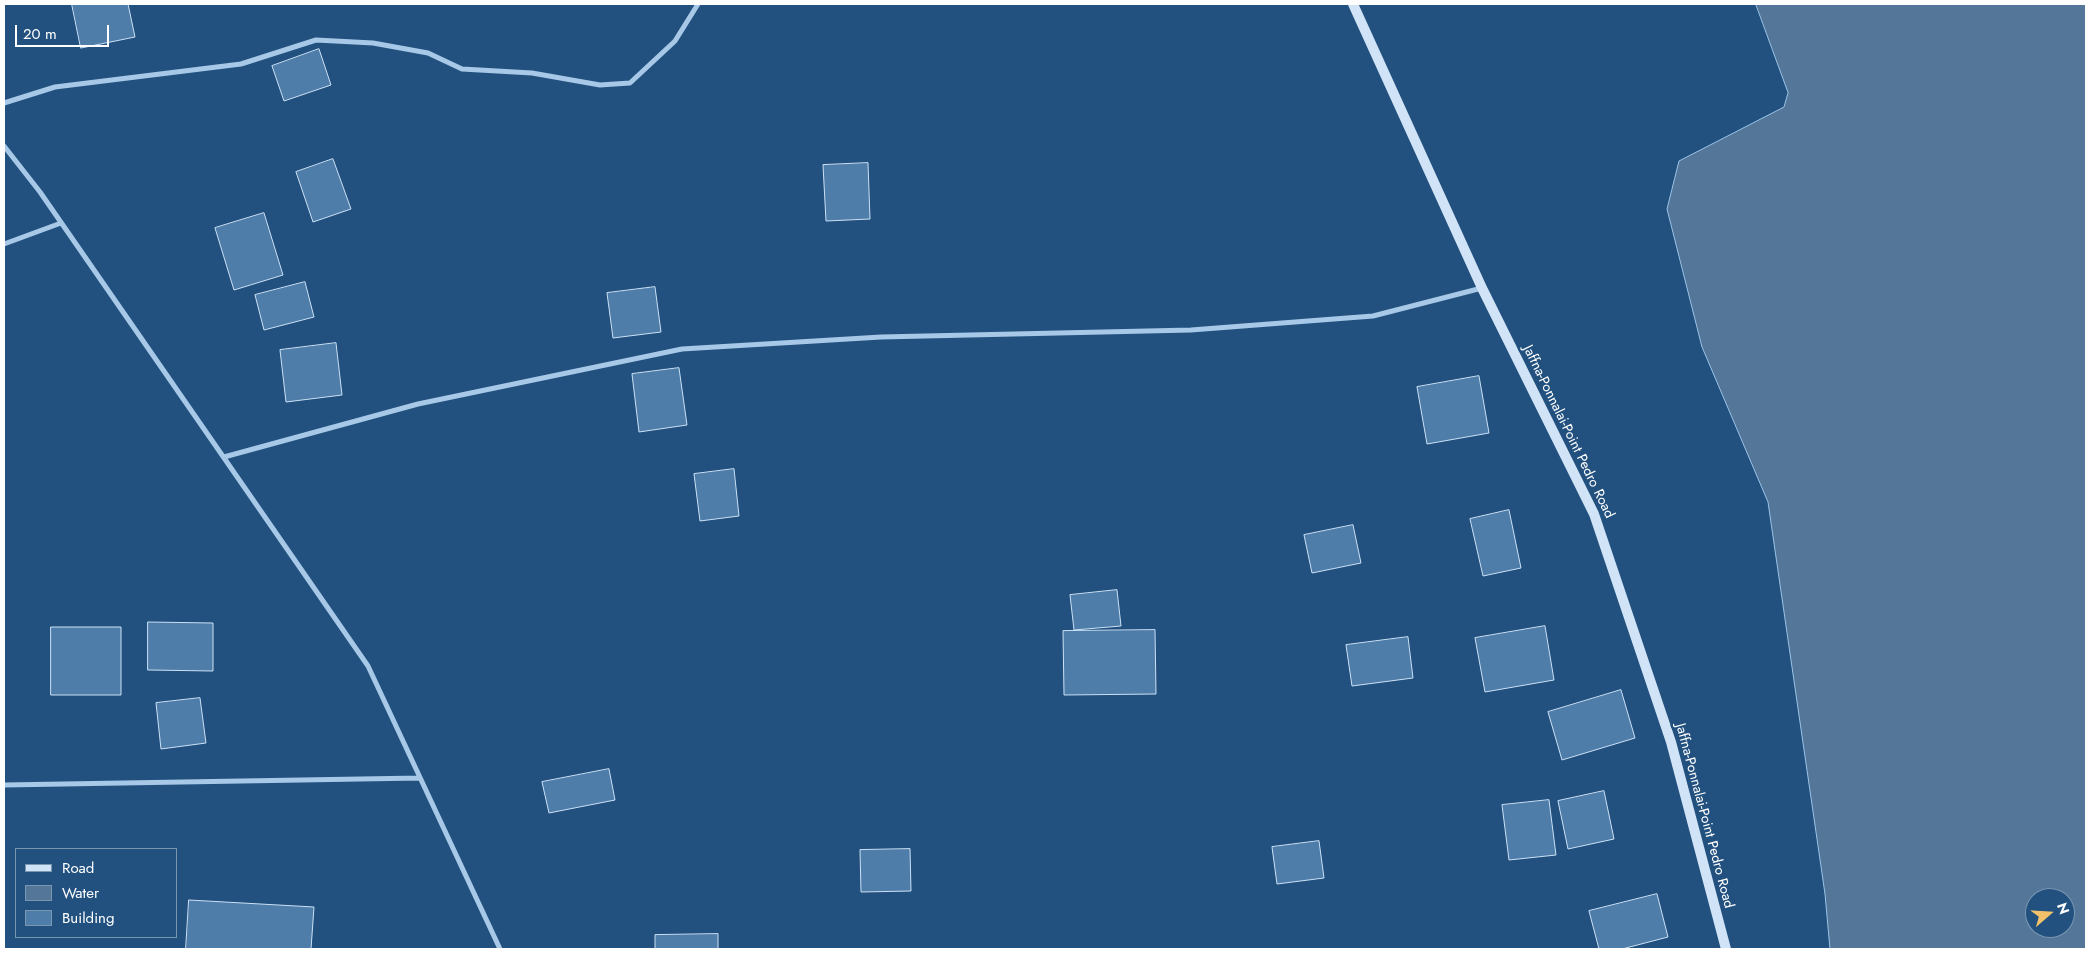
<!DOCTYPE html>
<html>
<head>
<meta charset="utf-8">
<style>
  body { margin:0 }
  #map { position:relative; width:2090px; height:953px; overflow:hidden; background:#22517f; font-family:Jost,sans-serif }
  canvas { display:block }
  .frame { position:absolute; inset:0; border:5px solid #fff; pointer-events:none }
  .legend { position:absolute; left:15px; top:848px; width:162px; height:90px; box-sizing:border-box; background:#22517f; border:1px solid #7a97b2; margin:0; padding:6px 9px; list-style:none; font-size:15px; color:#fff }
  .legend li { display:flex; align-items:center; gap:10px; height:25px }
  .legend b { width:25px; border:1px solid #7a97b2 }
  .north { position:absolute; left:2025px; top:888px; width:50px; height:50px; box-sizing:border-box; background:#22517f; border:1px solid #7a97b2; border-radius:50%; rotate:71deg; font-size:14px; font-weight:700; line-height:20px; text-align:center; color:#fff }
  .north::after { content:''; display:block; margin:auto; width:18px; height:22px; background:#f2c26a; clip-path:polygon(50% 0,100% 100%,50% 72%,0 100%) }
  .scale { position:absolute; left:15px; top:25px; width:94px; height:22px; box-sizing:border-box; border:2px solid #fff; border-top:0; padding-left:6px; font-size:15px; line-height:18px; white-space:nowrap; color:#fff; -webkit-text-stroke:4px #22517f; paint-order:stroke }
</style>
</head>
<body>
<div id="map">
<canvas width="2090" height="953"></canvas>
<div class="frame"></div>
<ul class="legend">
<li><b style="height:6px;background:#d1e3f6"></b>Road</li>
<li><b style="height:14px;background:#547698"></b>Water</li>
<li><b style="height:14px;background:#4f7daa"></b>Building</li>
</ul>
<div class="north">N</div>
<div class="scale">20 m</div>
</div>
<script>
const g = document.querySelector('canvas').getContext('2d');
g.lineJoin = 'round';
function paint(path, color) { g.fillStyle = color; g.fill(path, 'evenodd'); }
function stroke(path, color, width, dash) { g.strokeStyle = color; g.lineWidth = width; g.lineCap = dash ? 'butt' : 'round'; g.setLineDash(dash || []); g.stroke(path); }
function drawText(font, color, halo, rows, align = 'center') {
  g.font = font + ' Jost,sans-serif'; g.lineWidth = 5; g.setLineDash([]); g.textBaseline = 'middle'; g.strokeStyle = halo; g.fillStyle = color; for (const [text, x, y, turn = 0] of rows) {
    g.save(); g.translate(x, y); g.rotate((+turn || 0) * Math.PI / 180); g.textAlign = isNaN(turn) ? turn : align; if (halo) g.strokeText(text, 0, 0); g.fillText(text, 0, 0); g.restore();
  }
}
const water = new Path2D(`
  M1756,4H2086V949H1830L1825,894L1768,502L1702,347L1667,209L1679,161L1784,107L1788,93ZM2035,898H2065V928H2035Z`);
paint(water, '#547698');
stroke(water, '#9bc4e8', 1);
const building = new Path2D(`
  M72,4H128L135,37L81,48Z
  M319,49L331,85L284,101L272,66Z
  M333,159L351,209L313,222L296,172Z
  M868,163L870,219L826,221L823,165Z
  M264,213L283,275L234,290L215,228Z
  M305,282L314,317L264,330L255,295Z
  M655,287L661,332L613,338L607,293Z
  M336,343L342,395L286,402L280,350Z
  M679,368L687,425L639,432L632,374Z
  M1479,376L1489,433L1427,444L1417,387Z
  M734,469L739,516L700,521L694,474Z
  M1509,510L1521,568L1483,576L1470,519Z
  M1353,525L1361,563L1312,573L1304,535Z
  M1117,590L1121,626L1074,630L1070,595Z
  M148,622L213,623V671L148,670Z
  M1545,626L1554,680L1485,692L1475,638Z
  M51,627H121V695H51Z
  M1155,630L1156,694L1064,695L1063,631Z
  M1408,637L1413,678L1352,686L1346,645Z
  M1621,690L1635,738L1562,760L1548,712Z
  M200,698L206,743L161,749L156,703Z
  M609,769L615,800L549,813L542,782Z
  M1604,791L1614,839L1568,849L1558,801Z
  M1549,800L1556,855L1509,860L1502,805Z
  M1319,841L1324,878L1277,884L1272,847Z
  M910,849L911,891L861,892L860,850Z
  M1657,894L1668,937L1622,949H1599L1589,911Z
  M189,900L314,907L311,949H186Z
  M718,934V949H655V935Z`);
paint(building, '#4f7daa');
stroke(building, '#cbe1f5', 1);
stroke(new Path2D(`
  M4,103L55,87L241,64L316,40L373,43L428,53L462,69L532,73L600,85L630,83L675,41L698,4
  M4,146L40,192L368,666L500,949
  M4,244L61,223
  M224,457L418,404L682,349L881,337L1191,330L1373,316L1482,288
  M4,785L420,778`), '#a7c8e7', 5);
stroke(new Path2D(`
  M1353,4L1482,288L1594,514L1671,742L1726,949`), '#d1e3f6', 10);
drawText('14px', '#fff', '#22517f', [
  ["Jaffna-Ponnalai-Point Pedro Road",1568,432,64],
  ["Jaffna-Ponnalai-Point Pedro Road",1704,816,75]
]);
</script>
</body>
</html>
